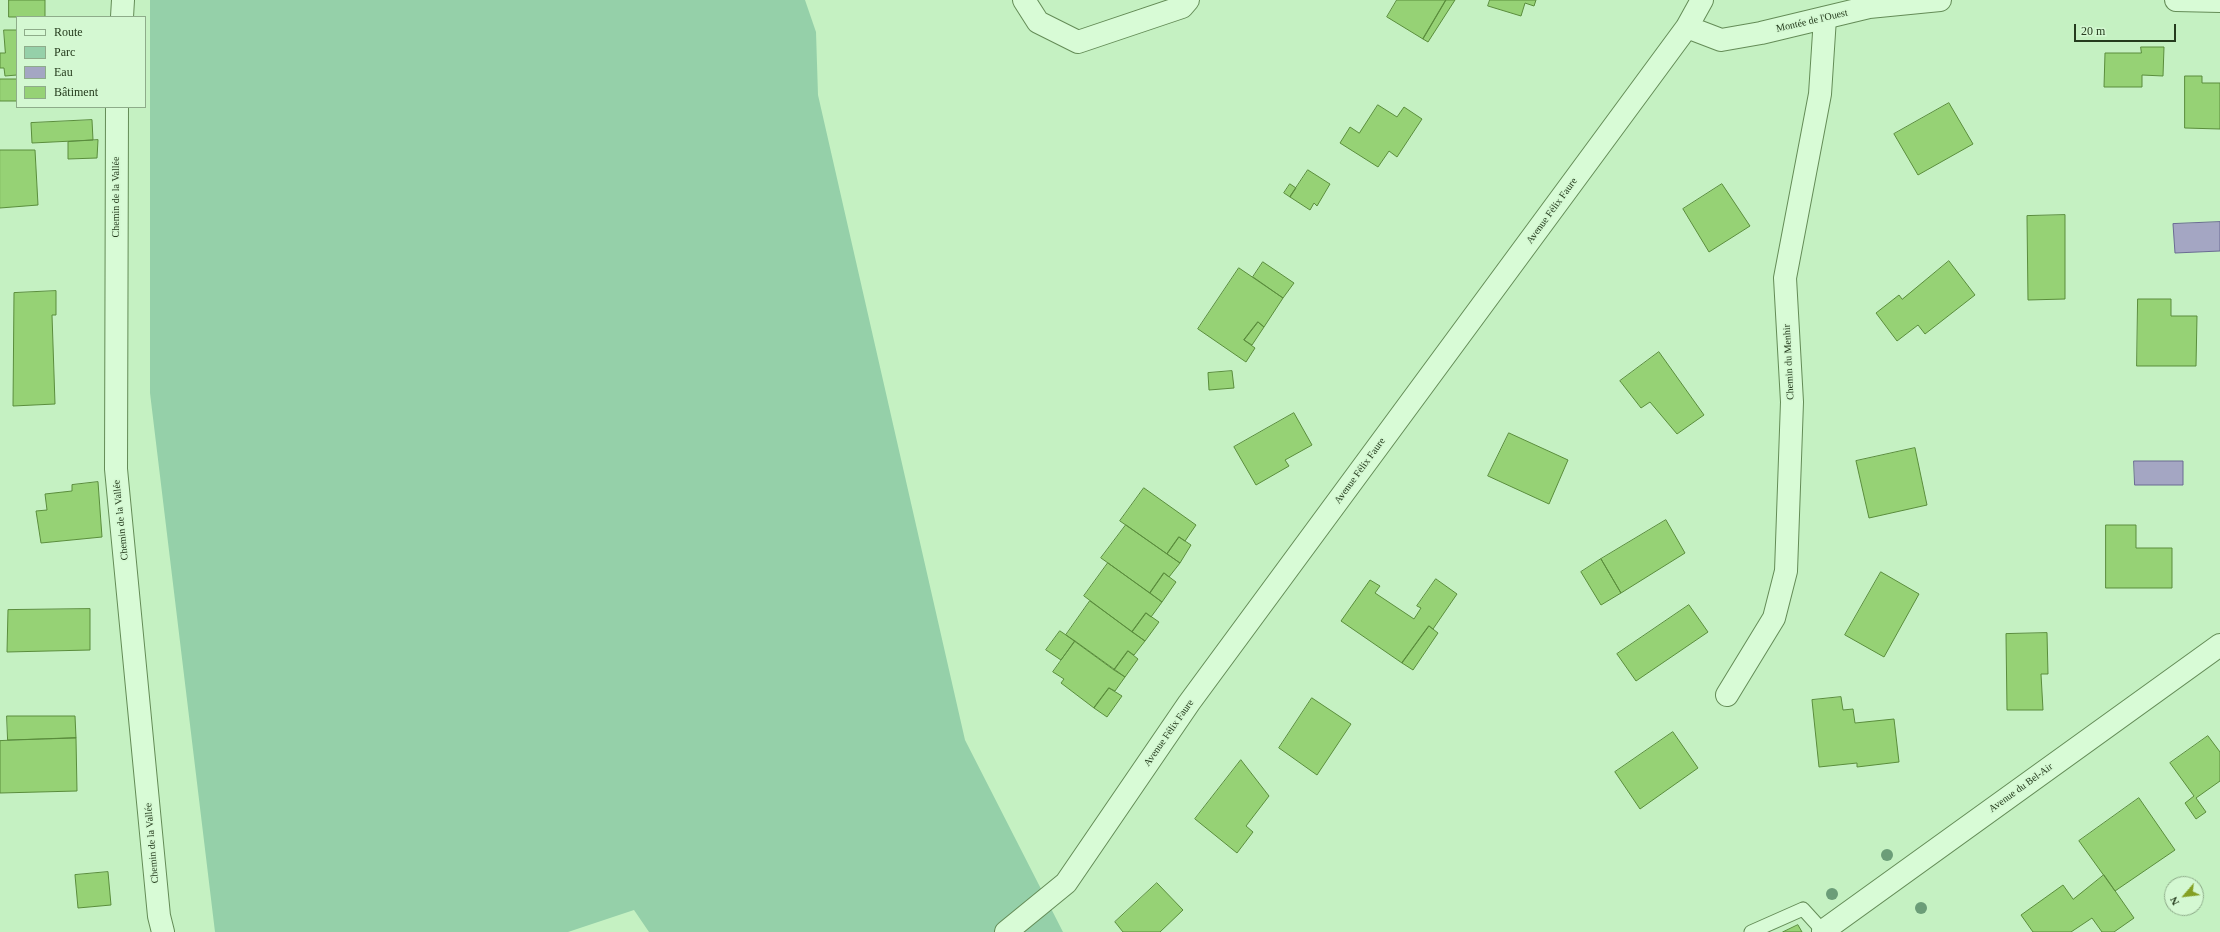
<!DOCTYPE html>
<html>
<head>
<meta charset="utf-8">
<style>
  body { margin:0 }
  #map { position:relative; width:2220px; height:932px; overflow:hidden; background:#c5f1c2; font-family:Georgia,serif }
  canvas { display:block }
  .legend { position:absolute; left:16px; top:16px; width:130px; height:92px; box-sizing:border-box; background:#d4f8d2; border:1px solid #8eac8a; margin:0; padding:5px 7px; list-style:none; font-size:12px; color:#253b1d }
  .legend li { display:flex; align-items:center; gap:8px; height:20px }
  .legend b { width:20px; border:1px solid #8eac8a }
  .north { position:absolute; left:2164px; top:876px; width:40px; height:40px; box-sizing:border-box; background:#d4f8d2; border:1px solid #8eac8a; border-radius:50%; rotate:242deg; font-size:11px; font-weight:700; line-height:16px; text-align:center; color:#253b1d }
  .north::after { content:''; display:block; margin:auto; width:14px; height:18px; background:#84a023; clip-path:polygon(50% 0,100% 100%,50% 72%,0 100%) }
  .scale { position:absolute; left:2074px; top:24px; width:102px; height:18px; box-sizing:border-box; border:2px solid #253b1d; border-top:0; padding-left:5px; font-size:12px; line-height:14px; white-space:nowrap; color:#253b1d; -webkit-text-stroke:3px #d4f8d2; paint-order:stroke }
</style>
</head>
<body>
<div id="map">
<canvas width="2220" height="932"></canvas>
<ul class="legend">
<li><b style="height:5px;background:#d8fbd6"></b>Route</li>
<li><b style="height:11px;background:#95d0a9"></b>Parc</li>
<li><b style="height:11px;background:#a4a6c3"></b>Eau</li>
<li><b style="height:11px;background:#96d275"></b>Bâtiment</li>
</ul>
<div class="north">N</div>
<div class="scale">20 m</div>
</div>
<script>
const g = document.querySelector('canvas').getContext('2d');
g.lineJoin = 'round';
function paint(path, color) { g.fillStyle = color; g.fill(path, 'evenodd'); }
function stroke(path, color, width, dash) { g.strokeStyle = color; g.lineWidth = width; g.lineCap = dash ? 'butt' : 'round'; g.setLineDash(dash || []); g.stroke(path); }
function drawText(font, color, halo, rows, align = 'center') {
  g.font = font + ' Georgia,serif'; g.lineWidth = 3; g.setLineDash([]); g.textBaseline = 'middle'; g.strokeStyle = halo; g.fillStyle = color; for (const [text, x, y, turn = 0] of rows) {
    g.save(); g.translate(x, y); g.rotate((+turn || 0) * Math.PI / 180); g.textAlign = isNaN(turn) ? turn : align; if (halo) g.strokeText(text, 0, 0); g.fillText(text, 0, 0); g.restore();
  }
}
paint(new Path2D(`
  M150,0H805L816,32L818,95L965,740L1063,932H649L634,910L568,932H215L150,393Z`), '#95d0a9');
const water = new Path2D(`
  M2220,222V251L2175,253L2173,224Z
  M2134,461H2183V485H2135Z`);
paint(water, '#a4a6c3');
stroke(water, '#6a6b92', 1);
const building = new Path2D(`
  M9,0H45V17H9Z
  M1397,0H1446L1423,39L1387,17Z
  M1446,0H1455L1428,42L1423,39Z
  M1490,0H1536L1534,6L1525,3L1521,16L1488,6Z
  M4,30H17V75L5,76L4,68H0V53H5Z
  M2141,47H2164L2163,76L2142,75V87H2104L2105,53H2141Z
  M2185,76H2202V83H2220V129L2185,128Z
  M0,79H17V101H0Z
  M1949,103L1973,144L1918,175L1894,134Z
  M1378,105L1397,117L1404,107L1422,119L1397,157L1389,151L1378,167L1340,143L1350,127L1359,133Z
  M92,120L93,140L32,143L31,123Z
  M98,140L97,158L68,159V142Z
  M0,150H35L38,205L0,208Z
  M1308,170L1330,184L1317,206L1314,203L1310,210L1290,197Z
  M1290,184L1296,188L1290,197L1284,193Z
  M1722,184L1750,226L1709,252L1683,209Z
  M2065,215V299L2028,300L2027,216Z
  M1949,261L1975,295L1925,334L1918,325L1897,341L1876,313L1899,295L1902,299Z
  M1263,262L1294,283L1283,298L1253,277Z
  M1239,268L1283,298L1264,327L1258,322L1244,340L1255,348L1246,362L1198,329Z
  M56,291V315H52L55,404L13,406L14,293Z
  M2138,299H2171V316H2197L2196,366H2137Z
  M1258,322L1264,327L1252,345L1244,340Z
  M1659,352L1704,415L1677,434L1650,402L1641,408L1620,381Z
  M1232,371L1234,388L1209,390L1208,373Z
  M1294,413L1312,445L1285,460L1289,466L1256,485L1234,447Z
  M1509,433L1568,460L1549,504L1488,476Z
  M1915,448L1927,505L1869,518L1856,461Z
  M98,482L102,537L41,543L36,511L47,510L45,494L72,491V485Z
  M1144,488L1196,525L1185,541L1179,537L1167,554L1120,521Z
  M1666,520L1685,553L1621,593L1601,559Z
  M1126,525L1180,563L1169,577L1164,573L1150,593L1101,558Z
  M2106,525H2136V548H2172V588H2106Z
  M1179,537L1191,545L1180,563L1167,554Z
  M1601,559L1621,593L1601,605L1581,572Z
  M1108,563L1162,602L1151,617L1146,613L1132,632L1084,596Z
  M1881,572L1919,594L1884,657L1845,635Z
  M1164,573L1176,582L1162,602L1150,593Z
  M1436,579L1457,594L1433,629L1429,626L1402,663L1341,621L1370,580L1380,586L1375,593L1414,619L1421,608L1417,606Z
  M1090,601L1145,641L1134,655L1128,651L1114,670L1066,635Z
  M1689,605L1708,632L1636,681L1617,654Z
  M90,609V650L7,652L8,610Z
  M1146,613L1159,622L1145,641L1132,632Z
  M1429,626L1438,633L1413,670L1402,663Z
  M1060,631L1075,641L1061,660L1046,650Z
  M2047,633L2048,674H2041L2043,710H2007L2006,634Z
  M1075,641L1125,677L1115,691L1109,688L1094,708L1061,683L1064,679L1053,672Z
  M1128,651L1138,659L1125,677L1114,670Z
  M1109,688L1122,696L1107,717L1094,708Z
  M1841,697L1843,710L1853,709L1855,723L1894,719L1899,762L1857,767V763L1819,767L1812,700Z
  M1312,698L1351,724L1317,775L1279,748Z
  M7,716H75L76,738L8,740Z
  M1673,732L1698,768L1640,809L1615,772Z
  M2208,736L2220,752V781L2196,798L2206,812L2196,819L2185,803L2194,796L2170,763Z
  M76,738L77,791L0,793V741Z
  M1241,760L1269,796L1246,826L1253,832L1237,853L1195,819Z
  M2139,798L2175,850L2115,891L2079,841Z
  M108,872L111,905L78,908L75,875Z
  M2104,875L2134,918L2114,932H2102L2092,918L2071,932H2033L2021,915L2063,885L2073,899Z
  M1157,883L1183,910L1160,932H1123L1115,922Z
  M1798,925L1802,932H1783Z`);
paint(building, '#96d275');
stroke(building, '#5a8d3c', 1);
const service = new Path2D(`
  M1751,932L1803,909L1823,931`);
const minor = new Path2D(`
  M1024,0L1038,22L1078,42L1182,7L1188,0
  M1727,695L1774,618L1786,571L1792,402L1785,278L1820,94L1825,18
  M1823,931L2220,645`);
const tertiary = new Path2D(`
  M2176,0L2220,1
  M122,17L123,0
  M1687,27L1721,40L1761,33L1869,7L1940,0
  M117,107L116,469L159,916L163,932
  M1006,932L1066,883L1189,703L1687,27L1702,0`);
stroke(service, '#648c57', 15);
stroke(minor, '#648c57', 24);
stroke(tertiary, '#648c57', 24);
stroke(service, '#d8fbd6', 13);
stroke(minor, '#d8fbd6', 22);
stroke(tertiary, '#d8fbd6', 22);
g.fillStyle = '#6b9d78';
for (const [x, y] of [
  [1887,855],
  [1832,894],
  [1921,908]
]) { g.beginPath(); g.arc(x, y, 6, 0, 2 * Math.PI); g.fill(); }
drawText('10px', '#253b1d', '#d4f8d2', [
  ["Montée de l'Ouest",1812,21,-13],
  ["Chemin de la Vallée",116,197,-90],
  ["Avenue Félix Faure",1552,211,-54],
  ["Chemin du Menhir",1789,362,-93],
  ["Avenue Félix Faure",1360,471,-54],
  ["Chemin de la Vallée",121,520,-96],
  ["Avenue Félix Faure",1169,733,-55],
  ["Avenue du Bel-Air",2021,788,-36],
  ["Chemin de la Vallée",152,843,-95]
]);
</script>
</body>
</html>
